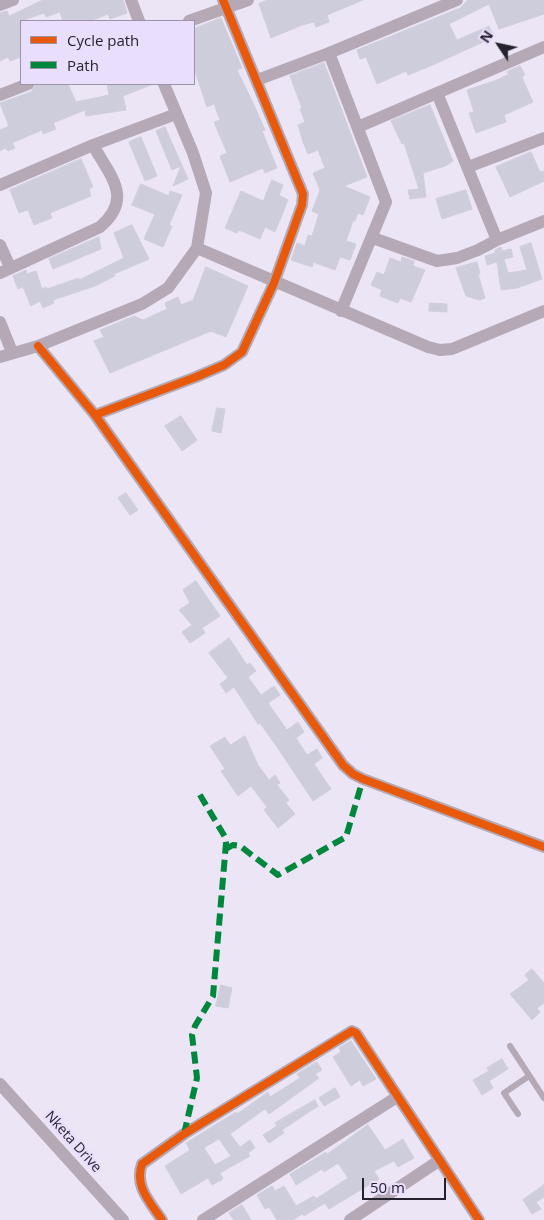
<!DOCTYPE html>
<html>
<head>
<meta charset="utf-8">
<style>
  body { margin:0 }
  #map { position:relative; width:544px; height:1220px; overflow:hidden; background:#ebe5f5; font-family:"Open Sans",sans-serif }
  canvas { display:block }
  .legend { position:absolute; left:20px; top:20px; width:175px; height:65px; box-sizing:border-box; background:#e9defc; border:1px solid #9b93a9; margin:0; padding:6px 9px; list-style:none; font-size:15px; color:#26222d }
  .legend li { display:flex; align-items:center; gap:10px; height:25px }
  .legend b { width:25px; border:1px solid #9b93a9 }
  .north { position:absolute; left:474px; top:20px; width:50px; height:50px; -webkit-text-stroke:4px #e9defc; paint-order:stroke; rotate:304deg; font-size:14px; font-weight:700; line-height:20px; text-align:center; color:#26222d }
  .north::after { content:''; display:block; margin:auto; width:18px; height:22px; background:#26222d; clip-path:polygon(50% 0,100% 100%,50% 72%,0 100%) }
  .scale { position:absolute; left:362px; top:1178px; width:84px; height:22px; box-sizing:border-box; border:2px solid #26222d; border-top:0; padding-left:6px; font-size:15px; line-height:18px; white-space:nowrap; color:#26222d; -webkit-text-stroke:4px #e9defc; paint-order:stroke }
</style>
</head>
<body>
<div id="map">
<canvas width="544" height="1220"></canvas>
<ul class="legend">
<li><b style="height:6px;background:#e8590c"></b>Cycle path</li>
<li><b style="height:6px;background:#00873e"></b>Path</li>
</ul>
<div class="north">N</div>
<div class="scale">50 m</div>
</div>
<script>
const g = document.querySelector('canvas').getContext('2d');
g.lineJoin = 'round';
function paint(path, color) { g.fillStyle = color; g.fill(path, 'evenodd'); }
function stroke(path, color, width, dash) { g.strokeStyle = color; g.lineWidth = width; g.lineCap = dash ? 'butt' : 'round'; g.setLineDash(dash || []); g.stroke(path); }
function drawText(font, color, halo, rows, align = 'center') {
  g.font = font + ' "Open Sans",sans-serif'; g.lineWidth = 5; g.setLineDash([]); g.textBaseline = 'middle'; g.strokeStyle = halo; g.fillStyle = color; for (const [text, x, y, turn = 0] of rows) {
    g.save(); g.translate(x, y); g.rotate((+turn || 0) * Math.PI / 180); g.textAlign = isNaN(turn) ? turn : align; if (halo) g.strokeText(text, 0, 0); g.fillText(text, 0, 0); g.restore();
  }
}
const building = new Path2D(`
  M43,0H123L127,13L110,19L108,14L90,21H63L60,12L46,17L44,13L21,21V57L10,61L8,57L0,61V13L7,11L9,16Z
  M268,0H363L327,15L329,22L316,27L314,22L302,25L271,38L259,4Z
  M468,0H544V14L499,29L489,4L449,24L457,40L489,26L494,37L435,64L408,75L406,71L377,84L366,57L360,59L357,50L460,8Z
  M221,18L242,68L237,70L254,105L265,130L262,131L277,168L265,173L263,168L230,182L220,156L227,153L214,122L220,120L214,104L207,107L194,68V29Z
  M324,63L367,177L344,186L370,197L363,215L358,213L355,221H353L346,241L356,244L350,260L340,257L335,270L313,262L312,267L291,260L297,243L305,246L308,235L312,236L319,214L312,211L320,190L313,173L325,168L318,150L308,154L303,142L298,125L305,122L300,109L302,108L290,76Z
  M520,66L525,75L522,76L523,80L533,102L504,115L506,122L476,133L469,113L474,112L467,90L497,80L509,74L507,72Z
  M36,84H68L76,102L109,95L107,84H153L123,96L126,110L86,116L85,110L53,123L56,129L43,134L42,130L12,143L15,148L8,151L5,148L0,151V130L9,126L0,103L31,92Z
  M430,105L453,161L445,166L423,173L426,197L410,199L408,190L419,189L404,143L402,144L391,121Z
  M165,127L188,179L173,186L181,166L172,170L156,131Z
  M141,137L157,176L145,181L129,142Z
  M531,152L540,172L544,171V181L510,197L496,167Z
  M81,159L93,187L89,188L91,196L50,213L52,218L34,225L28,210L19,213L10,190Z
  M272,180L283,185L279,195L288,200L275,232L265,227L260,239L239,230L237,233L225,228L241,191L263,201Z
  M141,184L169,196L170,191L182,195L169,225L172,226L163,247L144,239L154,216L156,215L132,205Z
  M466,190L472,209L442,219L436,199Z
  M132,225L149,259L114,274L115,276L95,286L53,300L54,303L43,308L40,301L31,306L23,287L18,289L13,276L26,270L27,274L36,271L42,289L46,287L47,289L79,278V280L124,258L114,233Z
  M99,237L101,249L53,269L49,259Z
  M531,243L542,279L517,288L501,290L497,262L487,265L485,256L495,253V250L501,247L502,251L511,249L513,257L504,259L508,273L527,270L520,247Z
  M402,257L414,261L413,266L425,270L411,302L400,298L398,303L380,296L382,290L371,285L377,272L384,275L390,258L401,262Z
  M477,262L480,274H478L485,298L479,300L466,296L456,268Z
  M206,267L248,286L226,337L211,331L110,373L94,341L104,337L100,330L134,316L143,320L167,309L165,303L178,297L181,305L193,300Z
  M430,303L447,304V312L429,311Z
  M217,408L225,409L221,433L212,431Z
  M181,416L197,440L182,451L165,426Z
  M126,493L138,510L130,515L118,498Z
  M196,581L220,616L202,628L205,633L190,643L182,632L192,625L179,610L190,603L183,590Z
  M229,638L247,665L250,663L256,671L248,677L261,695L274,686L280,695L268,703L287,730L298,722L304,732L296,738L307,755L317,749L322,758L314,764L331,789L313,801L277,747L260,723L258,724L234,687L226,693L220,684L228,678L209,653Z
  M245,736L258,765L269,780L275,775L280,783L277,785L289,800L286,803L295,814L278,828L264,810L267,807L251,786L238,796L221,771L225,769L210,746L225,737L230,745Z
  M532,969L544,983V1003L537,1008L540,1012L532,1020L510,994L529,980L525,975Z
  M221,985L232,988L228,1008L216,1006Z
  M351,1041L376,1079L363,1086L360,1080L351,1086L333,1057L341,1052L339,1048Z
  M502,1059L508,1069L489,1081L493,1088L482,1095L473,1080L489,1071L487,1068Z
  M317,1062L322,1070L315,1074L319,1078L269,1114L265,1109L230,1134L240,1147L250,1140L255,1148L248,1153L250,1156L220,1173L223,1179L212,1185L208,1178L181,1194L165,1166L190,1150L186,1143L236,1112L237,1114L268,1092L270,1097L300,1078L297,1074ZM219,1139L231,1156L215,1165L204,1148Z
  M335,1088L340,1097L324,1106L319,1098Z
  M315,1100L318,1106L282,1130L284,1133L269,1143L263,1135L277,1126L275,1123Z
  M368,1125L385,1150L403,1139L414,1158L398,1167L394,1161L374,1171L379,1179L329,1209L325,1203L304,1216L302,1214L293,1220H277L269,1207L265,1209L257,1195L272,1186L275,1191L284,1186L296,1206L314,1196L316,1199L348,1178L338,1163L324,1172L322,1169L296,1185L290,1174L326,1152L327,1154Z
  M544,1185V1197L536,1202L541,1209L532,1214L523,1200Z
  M242,1205L251,1220H234L229,1213Z`);
paint(building, '#cecddb');
stroke(building, '#d0cedb', 1);
stroke(new Path2D(`
  M510,1046L544,1098
  M518,1114L504,1093L529,1076`), '#b4a9b5', 6);
stroke(new Path2D(`
  M131,0L139,21
  M0,5L13,0
  M189,21L248,0
  M329,53L386,202L341,311
  M257,80L329,53L457,0
  M437,93L497,240
  M0,95L28,84
  M358,127L544,47
  M468,167L544,138
  M0,185L93,145L176,114
  M373,238L437,261L457,258L478,250L497,240L544,221
  M0,245L10,267
  M197,248L428,347L440,350L452,349L544,311
  M0,273L100,227C134,198 110,176 93,145
  M0,322L12,352
  M38,346L95,415L343,765L353,774L363,779L544,847
  M0,357L38,346L142,304L168,288L197,248L206,193L193,153L164,84
  M95,415L196,377L224,365L242,352L274,283L302,205L303,194L223,0
  M0,1084L123,1220
  M162,1220C150,1202 134,1186 142,1164L184,1134L352,1031L356,1033L479,1220
  M203,1220L397,1097
  M350,1220L440,1160`), '#b4a9b5', 12);
stroke(new Path2D(`
  M226,849L233,845L240,846L278,875L346,837L363,779
  M184,1134L197,1078L192,1035L195,1026L213,996L226,843L225,837L197,790`), '#00873e', 6, [12, 6]);
stroke(new Path2D(`
  M38,346L95,415L343,765L353,774L363,779L544,847
  M95,415L196,377L224,365L242,352L274,283L302,205L303,194L223,0
  M162,1220C150,1202 134,1186 142,1164L184,1134L352,1031L356,1033L479,1220`), '#e8590c', 8);
drawText('14px', '#26222d', '#e9defc', [
  ["Nketa Drive",73,1142,48]
]);
</script>
</body>
</html>
